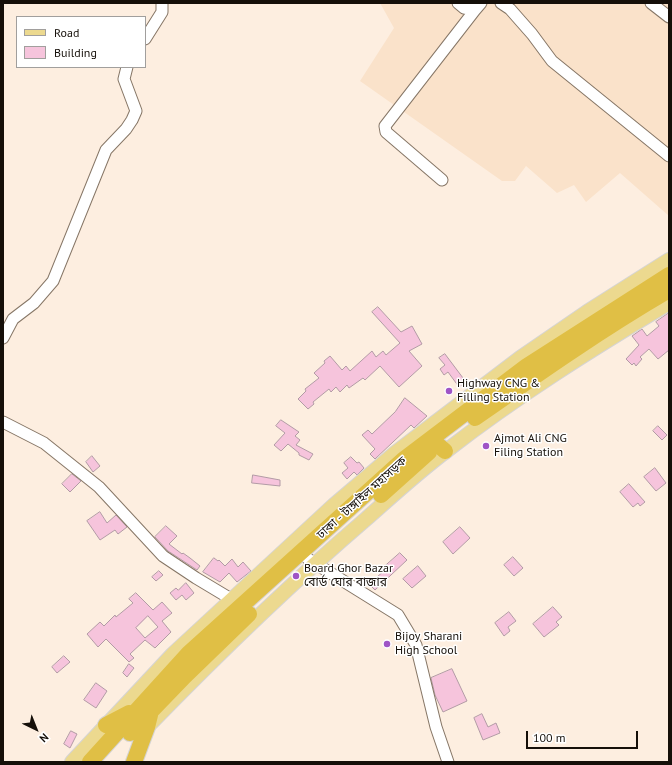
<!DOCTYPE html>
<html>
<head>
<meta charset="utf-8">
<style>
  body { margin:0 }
  #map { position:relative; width:672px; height:765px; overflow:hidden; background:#fdeee0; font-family:"PT Sans",sans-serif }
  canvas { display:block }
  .frame { position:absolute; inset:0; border:4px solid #150f09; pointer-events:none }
  .legend { position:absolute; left:16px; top:16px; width:130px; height:52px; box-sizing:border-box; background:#fff; border:1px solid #a19f9d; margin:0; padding:5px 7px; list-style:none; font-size:12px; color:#150f09 }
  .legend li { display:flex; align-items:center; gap:8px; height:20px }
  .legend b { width:20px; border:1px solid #a19f9d }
  .north { position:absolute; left:16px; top:709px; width:40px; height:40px; -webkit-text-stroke:3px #fff; paint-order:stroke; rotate:137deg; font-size:11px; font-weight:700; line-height:16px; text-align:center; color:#150f09 }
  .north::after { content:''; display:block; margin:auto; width:14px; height:18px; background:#150f09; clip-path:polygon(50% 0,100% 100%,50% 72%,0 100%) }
  .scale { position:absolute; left:526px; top:731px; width:112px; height:18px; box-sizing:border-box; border:2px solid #150f09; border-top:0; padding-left:5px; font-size:12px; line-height:14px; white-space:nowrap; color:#150f09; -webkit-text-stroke:3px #fff; paint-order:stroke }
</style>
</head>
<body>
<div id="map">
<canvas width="672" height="765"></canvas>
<div class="frame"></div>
<ul class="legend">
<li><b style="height:5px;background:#ecd98f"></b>Road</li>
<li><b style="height:11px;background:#f6c4dc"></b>Building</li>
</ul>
<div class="north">N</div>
<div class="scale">100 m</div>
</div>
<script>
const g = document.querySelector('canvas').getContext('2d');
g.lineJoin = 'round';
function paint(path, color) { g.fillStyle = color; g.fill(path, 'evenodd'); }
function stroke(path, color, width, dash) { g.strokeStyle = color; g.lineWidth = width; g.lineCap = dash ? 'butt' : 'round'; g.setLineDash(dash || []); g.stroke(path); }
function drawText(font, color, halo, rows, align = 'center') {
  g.font = font + ' "PT Sans","Noto Sans Bengali",sans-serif'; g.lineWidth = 3; g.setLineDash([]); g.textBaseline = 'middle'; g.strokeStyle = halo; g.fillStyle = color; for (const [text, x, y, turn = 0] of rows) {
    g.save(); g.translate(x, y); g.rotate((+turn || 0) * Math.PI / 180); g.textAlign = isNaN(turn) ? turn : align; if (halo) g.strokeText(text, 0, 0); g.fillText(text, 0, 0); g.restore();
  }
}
paint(new Path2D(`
  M380,3H669V216L620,173L586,202L574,185L557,193L526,166L515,181H502L360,81L394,28Z`), '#fae2ca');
const building = new Path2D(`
  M378,307L401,332L412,326L422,344L409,351L422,366L399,387L380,366L365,380L363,378L349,388L347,385L340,392L336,387L331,392L329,389L313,402L314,404L308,409L298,399L306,391L305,389L319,378L314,373L325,363L324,361L330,356L342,370L346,366L350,371L372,351L376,357L383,351L386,355L400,343L372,312Z
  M669,313V350L658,359L649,349L640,357L642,359L636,366L634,363L632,365L626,359L639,345L632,336L642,329L647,336L659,326L656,322Z
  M445,354L466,382L459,387L448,372L444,375L440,369L445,365L439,358Z
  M405,398L427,416L414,428L411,425L375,459L370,454L375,449L362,435L368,430L372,434L395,412Z
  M281,420L299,432L295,436L300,440L296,445L313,454L309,460L299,455V453L288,444L281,451L274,445L285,433L276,426Z
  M658,426L667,435L662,440L653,431Z
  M92,456L100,466L93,472L86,462Z
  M351,457L357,463L359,462L364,468L357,475L354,472L347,479L342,473L348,468L344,463Z
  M655,468L666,483L656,491L644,477Z
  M72,474L81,481L70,492L62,484Z
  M253,475L280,480V486L252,483Z
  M629,484L645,502L640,506L638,503L633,507L620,492Z
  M100,512L107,523L116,515L127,527L118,534L115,530L100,540L87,521Z
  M166,526L177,536L169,544L182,554L183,553L190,558L200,566L197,570L168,551L155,537Z
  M460,527L470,538L453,554L443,542Z
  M400,553L407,560L375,590L369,584L385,570L383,568Z
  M513,557L523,568L514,576L504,565Z
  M214,558L218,561L219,560L225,566L232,559L238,567L243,562L251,571L237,582L229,573L220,582L203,572Z
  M418,566L426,576L412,588L403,579Z
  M159,571L163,575L156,581L152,577Z
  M186,583L194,593L186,600L182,595L176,600L170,593L176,588L178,590Z
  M136,593L153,610L162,602L172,613L162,621L171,632L155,648L145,640L130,654L134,658L129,662L106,639L98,647L87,634L100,622L104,626L115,615L116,617L133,603L129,599ZM148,616L158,627L145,638L136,628Z
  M553,607L562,617L556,622L559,625L544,637L533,624Z
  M509,612L516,621L508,627L510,631L504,636L495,623Z
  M64,656L70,662L57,673L52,667Z
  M129,664L134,668L127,677L123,673Z
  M452,669L467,701L443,712L435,695L431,678Z
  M96,683L107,691L96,708L84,700Z
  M482,714L488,727L496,723L500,733L483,740L474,718Z
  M71,731L77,734L70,748L64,744Z`);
paint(building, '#f6c4dc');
stroke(building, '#b29ba5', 1);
const minor = new Path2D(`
  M458,3L464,8L475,10L481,3
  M501,3L510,9L532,34L552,61L669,156
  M651,3L669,17
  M145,39L162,12V3
  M442,180L386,132L385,126L475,10
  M3,338L13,319L34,303L53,281L106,150L126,129L132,120L136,111L124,79L127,67
  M3,422L44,443L99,487L163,556L196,578L231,599
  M308,559L398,615L416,645L436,727L448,762`);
const major = new Path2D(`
  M147,727C217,655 289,585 366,519C392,496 418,472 446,451C517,396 592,349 669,303
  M72,762L173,654L334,505L395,453L520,358L587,312L669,260`);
const highway = new Path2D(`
  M475,418C539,373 602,329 669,290
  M438,445L445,451
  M381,495L429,452
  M106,725L129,713
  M130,733L185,676L249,614
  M90,762L189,653L403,460L527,366L669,275
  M134,762L147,727L150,715`);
stroke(minor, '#867666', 13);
stroke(major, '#d5d4d3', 16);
stroke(highway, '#d5d4d3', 18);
stroke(minor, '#fff', 11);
stroke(major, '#ecd98f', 14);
stroke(highway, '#e0bf45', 16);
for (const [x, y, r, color] of [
  [449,391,4,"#9f54c6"],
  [486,446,4,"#9f54c6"],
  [296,576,4,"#9f54c6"],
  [387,644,4,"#9f54c6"]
]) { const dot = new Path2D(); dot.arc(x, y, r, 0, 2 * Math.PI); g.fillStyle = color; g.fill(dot); stroke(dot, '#fff', 1.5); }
drawText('12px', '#150f09', '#fff', [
  ["Highway CNG &",457,384],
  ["Filling Station",457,398],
  ["Ajmot Ali CNG",494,439],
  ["Filing Station",494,453],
  ["Board Ghor Bazar",304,569],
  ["বোর্ড ঘোর বাজার",304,583],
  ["Bijoy Sharani",395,637],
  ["High School",395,651]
], 'left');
drawText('12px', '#150f09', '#fff', [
  ["ঢাকা - টাঙ্গাইল মহাসড়ক",362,498,-42]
]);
</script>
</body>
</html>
